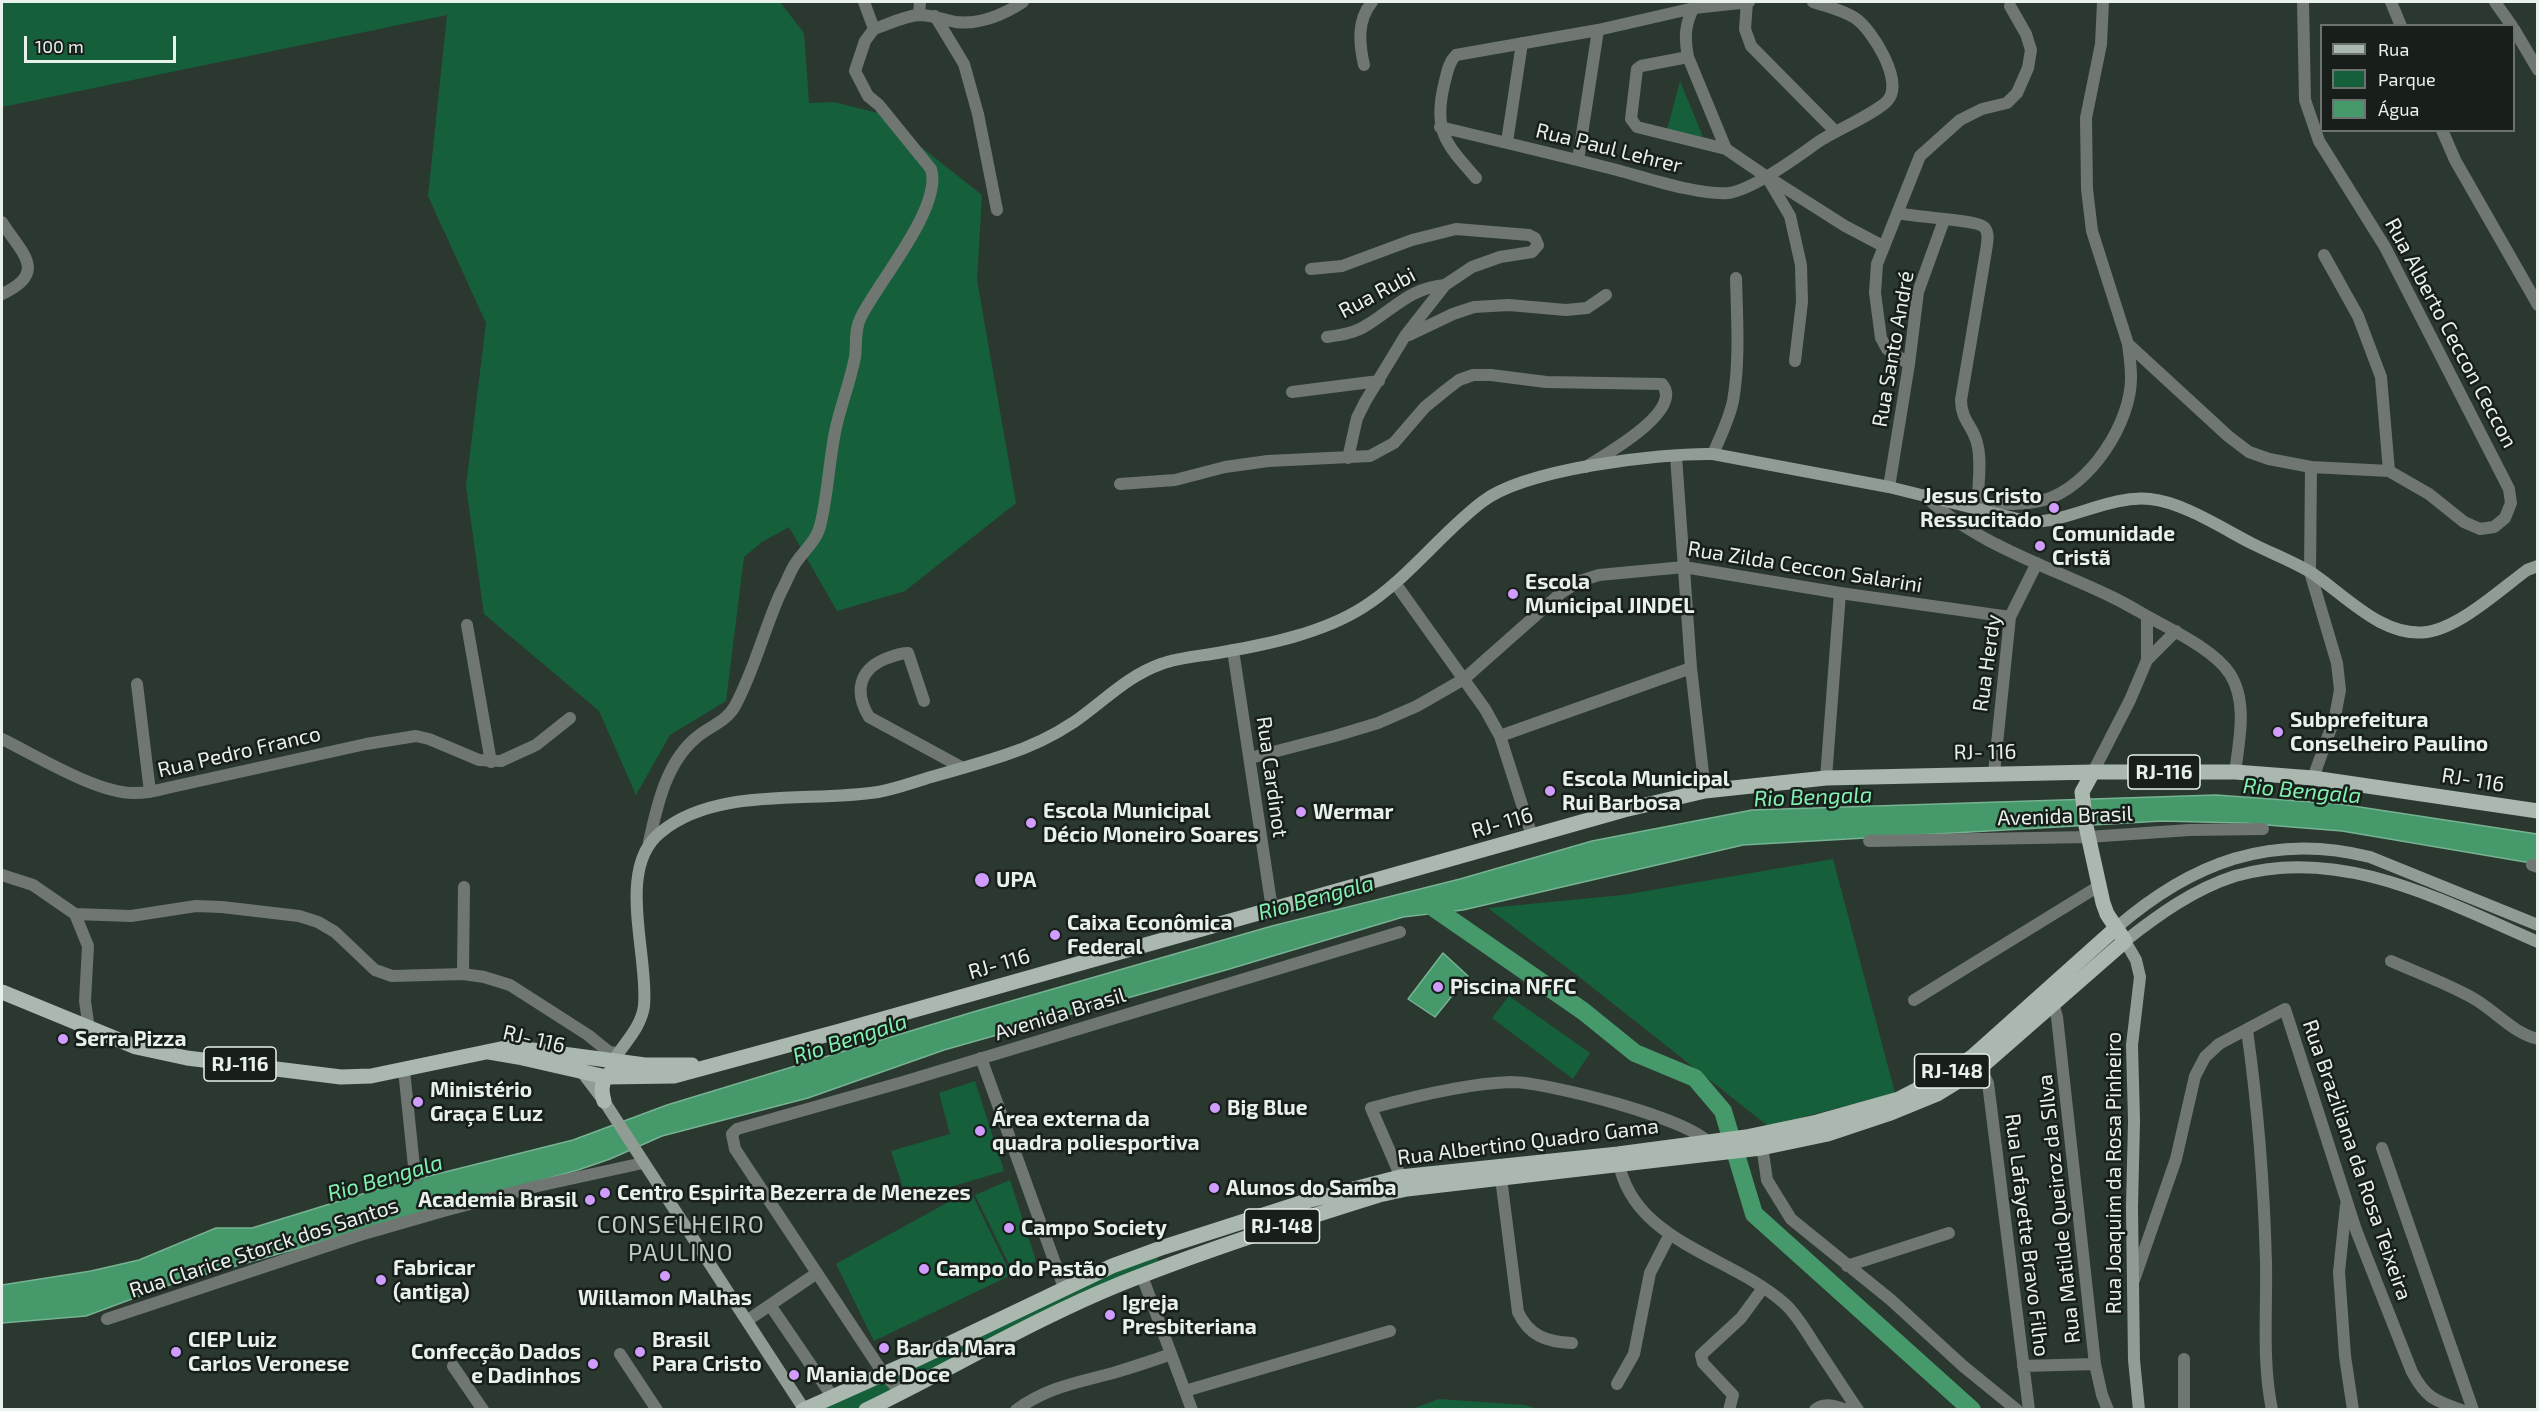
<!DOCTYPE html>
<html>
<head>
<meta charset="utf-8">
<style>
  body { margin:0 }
  #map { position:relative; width:2539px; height:1411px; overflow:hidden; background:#2b3830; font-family:"Exo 2",sans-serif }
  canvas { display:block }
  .frame { position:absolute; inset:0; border:3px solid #e9f1ec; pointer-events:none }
  .legend { position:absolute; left:2320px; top:24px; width:195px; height:108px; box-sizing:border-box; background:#181e1a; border:2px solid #6c726e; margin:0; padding:8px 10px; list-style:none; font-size:18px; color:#e9f1ec }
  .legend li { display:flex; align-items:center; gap:12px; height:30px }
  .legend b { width:30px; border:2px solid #6c726e }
  .scale { position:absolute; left:24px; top:36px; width:152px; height:27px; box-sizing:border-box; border:3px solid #e9f1ec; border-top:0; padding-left:8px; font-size:18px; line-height:21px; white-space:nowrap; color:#e9f1ec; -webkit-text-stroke:4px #181e1a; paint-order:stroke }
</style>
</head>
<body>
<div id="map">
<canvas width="2539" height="1411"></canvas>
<div class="frame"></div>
<ul class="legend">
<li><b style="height:8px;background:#abb8af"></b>Rua</li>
<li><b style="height:16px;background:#165f3b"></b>Parque</li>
<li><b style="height:16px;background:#46996b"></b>Água</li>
</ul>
<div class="scale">100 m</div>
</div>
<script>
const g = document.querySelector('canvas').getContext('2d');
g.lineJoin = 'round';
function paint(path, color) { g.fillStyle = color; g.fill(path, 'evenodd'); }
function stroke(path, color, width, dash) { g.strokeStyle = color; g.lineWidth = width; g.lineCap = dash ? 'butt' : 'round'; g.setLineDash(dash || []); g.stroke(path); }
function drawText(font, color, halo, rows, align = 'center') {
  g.font = font + ' "Exo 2",sans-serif'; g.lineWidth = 5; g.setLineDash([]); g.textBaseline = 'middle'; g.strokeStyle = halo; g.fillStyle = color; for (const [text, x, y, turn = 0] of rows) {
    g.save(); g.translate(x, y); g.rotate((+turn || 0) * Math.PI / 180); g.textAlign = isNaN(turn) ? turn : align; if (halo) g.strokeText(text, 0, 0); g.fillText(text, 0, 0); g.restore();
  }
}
paint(new Path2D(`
  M2,2H780L804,33L809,103L834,102L878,113L982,195L977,280L1016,503L905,591L837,611L789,527L762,542L744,557L726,701L670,735L636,795L599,711L484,614L466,486L486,323L428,196L447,15L2,107Z
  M1680,81L1703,137L1667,130Z
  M1833,859L1895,1093L1768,1126L1578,976L1488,908L1623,895Z
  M1509,996L1590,1053L1573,1079L1492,1018Z
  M975,1081L1004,1171L907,1200L891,1151L950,1134L939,1093Z
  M1010,1180L1036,1261L1013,1272L975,1195Z
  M970,1190L1011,1275L874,1341L836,1264Z
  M1156,1250L1159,1266L860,1409L809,1410Z
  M1439,1399L1525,1405L1538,1409H1412Z`), '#165f3b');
const water = new Path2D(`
  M2216,795L2340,804L2537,834V864L2342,831L2242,823L2162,821L1743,845L1463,910L1403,917L1226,970L944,1050L808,1098L662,1136L610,1159L578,1170L175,1283L86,1316L2,1323V1285L91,1271L139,1260L216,1228H252L385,1187L573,1140L667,1105L973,1012L1272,926L1460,879L1592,841L1752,810Z
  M1443,953L1468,976L1435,1017L1408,999Z`);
paint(water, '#46996b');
stroke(water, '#77b392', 1.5);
stroke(new Path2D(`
  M1421,899L1583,1011L1635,1053L1695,1078L1723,1111L1754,1214L1972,1410`), '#46996b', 18);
stroke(new Path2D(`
  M1747,2L1745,29L1751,46L1835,131
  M2103,2L2101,44L2086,118L2087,189L2092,231L2128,344L2228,436L2249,452L2269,459L2311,467L2389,471L2429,494L2464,522L2480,529L2494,527L2505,518L2511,503L2509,489L2385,247L2319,141L2305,100L2303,2
  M2391,2L2401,26
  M2495,2L2512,26
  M1695,5C1685,23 1684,37 1688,57L1726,149L1767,177L1790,216L1801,265L1802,302L1795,361
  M919,15L920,2
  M935,16L964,64L978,114L997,210
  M874,29C889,24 904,16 919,15C933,15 944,20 956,22C981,25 1003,15 1023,2
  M2514,29L2538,70
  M1688,57L1641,66L1637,69L1631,119L1637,127L1726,149
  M1364,65C1359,43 1357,20 1372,2
  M1440,127C1499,141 1558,155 1617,170C1647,178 1697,195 1728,193C1750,191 1799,156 1818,142C1833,132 1880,111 1888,100C1904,81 1872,29 1855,18C1843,10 1826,6 1813,2
  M2442,130L2455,160L2538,305
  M1507,142L1522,43
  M1578,160L1598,30
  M1476,178C1446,144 1433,131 1444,85C1447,74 1448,63 1456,55L1598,30L1694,8L1749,2
  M1771,179L1845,226L1883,246
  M1898,213C1914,217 1977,220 1984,227C1990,233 1987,244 1986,251L1961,400C1961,420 1973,426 1977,443C1982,461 1978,482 1978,500
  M2,222C20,252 50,272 2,294
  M2324,255L2358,316L2381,377L2389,471
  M1311,269L1342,266L1412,240L1456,229L1529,235L1535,238L1538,245L1532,252L1500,257L1472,267L1445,285L1405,336L1365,402L1357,418L1348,458
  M1409,335L1453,314L1474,307L1509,305L1566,310L1587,308L1606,295
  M1327,337C1341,335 1355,333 1367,325C1395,308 1410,288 1445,285
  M1909,364L1887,349L1881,338L1875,293L1877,264L1920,156L1960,120L1982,109L2007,103L2017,93L2028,68L2031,50L2026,34L2010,6
  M1292,392L1379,381
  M1713,454C1720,437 1729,420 1733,401C1740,361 1737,319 1736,278
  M1676,456L1691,668L1705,791
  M2311,467L2310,572L2337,663L2340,690L2335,717L2313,778
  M1120,484L1175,480L1225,467L1268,461L1370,456L1394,443L1425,407L1446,390L1459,380L1473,375H1491L1546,382L1662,384C1685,411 1604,455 1586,467
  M1889,487L1909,364L1918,292L1944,220
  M1924,495C1973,543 2050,567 2112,597C2127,604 2141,613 2156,621C2178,633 2216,652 2230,674C2248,702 2239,742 2235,772
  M1945,497C1977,500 2013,509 2044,500C2090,487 2132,422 2131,376C2131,365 2129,354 2128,344
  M1395,583L1485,709L1500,736L1532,836
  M467,625L491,762
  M1233,650L1272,909
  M2147,660V617
  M137,684L150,792
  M924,701L908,653C900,653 893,656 885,659C859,670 854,692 869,717L963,768
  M1500,736L1691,668
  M2,739C35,755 98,794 135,793C146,793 156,791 167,788L366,744L416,736L429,739L479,760L501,761L536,745L570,718
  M1250,758L1335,736L1378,723L1417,706L1464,679L1561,593L1580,581L1599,575L1684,567L1840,593L2010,617
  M2093,772L2130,700L2147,660L2176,631
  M1994,773L2010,617L2037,563
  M1826,778L1840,593
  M1869,841L2088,837L2189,830L2263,829
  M649,842C657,806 666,762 697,737C710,726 726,722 735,706C755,669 764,629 781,592C786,583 790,572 795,564C805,549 818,540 821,522C828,492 829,462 835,432C840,407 850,383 855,357C857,344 854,330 861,317C878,282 943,207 931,169L879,105L868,96L855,71L865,41L874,29L864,2
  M2532,865L2538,867
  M2,875L33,885L75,914L131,916L196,906L222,907L299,916L318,922L335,932L375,970L392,976L463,974L484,977L510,985L588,1035L609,1052L618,1053
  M75,914L88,946L85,1001L89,1029
  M2391,961C2418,973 2446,983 2471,997C2494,1009 2512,1033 2538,1039
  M463,974L464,887
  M2051,996L2057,1017L2095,1364L2102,1395L2108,1410
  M1914,1000L2099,886
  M2247,1030C2258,1108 2264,1185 2266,1263C2267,1312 2262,1361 2272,1410
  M981,1058L1064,1288
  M1976,1060L1988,1083L2029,1410
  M404,1070L415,1176
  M1761,1139L1767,1180L1791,1219L1891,1300L1963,1366L2017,1410
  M2382,1148L2473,1410
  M1618,1158C1630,1242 1731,1255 1785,1304C1797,1315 1806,1331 1815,1345C1829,1366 1843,1388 1858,1410
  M1501,1178L1518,1312C1529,1336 1547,1342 1572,1343
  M1404,1184L1371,1108C1412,1097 1469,1083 1511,1082C1546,1082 1690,1118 1711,1145
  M2346,1205L2339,1272L2345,1356L2353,1410
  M1847,1266L1949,1233
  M1142,1276L1192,1410
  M2134,1280L2176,1159L2195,1076L2205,1057L2219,1044L2285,1009L2356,1230L2412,1372C2426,1398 2434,1400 2461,1410
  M770,1305L832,1396
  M107,1319L360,1235L447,1210L538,1186L643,1163
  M748,1320L817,1273
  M620,1354L657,1410
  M2184,1359V1410
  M453,1366L483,1410
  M2023,1366L2095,1364
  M1617,1384L1634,1354L1650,1273L1670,1234
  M1185,1391L1390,1331
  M901,1392L883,1373L735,1149L732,1134L737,1129L903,1082L1400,932
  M1016,1410C1048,1387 1076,1383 1113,1373C1133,1367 1152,1361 1171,1354
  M1729,1410L1733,1395L1703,1363L1701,1355L1741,1318L1763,1288
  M1815,1410C1825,1401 1836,1407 1848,1410`), '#707772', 12);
stroke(new Path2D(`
  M2116,928C2191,863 2271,832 2370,857L2538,925
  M614,1060C624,1043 641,1028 644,1006C649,955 615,868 661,832C717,786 810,803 878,792C896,789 914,782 931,777C956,770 981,763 1005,755C1030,747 1053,736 1074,722C1103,702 1127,676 1161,664C1180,657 1203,656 1223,652C1269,644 1322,633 1362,608C1407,580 1440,534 1482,502C1524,469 1658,453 1713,454L1889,487L2030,522C2070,522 2109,495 2150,499C2183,502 2225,530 2255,545C2273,554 2294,562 2312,573C2346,596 2383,638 2427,632C2460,627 2500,590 2527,570L2538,566
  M582,1072L604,1101L804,1409
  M2139,1410L2134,1360L2132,1207L2134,1121L2132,1045L2140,977L2136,960L2125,941C2158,915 2194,889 2235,876C2341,845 2443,901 2538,942`), '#919c95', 12);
stroke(new Path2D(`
  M2,992L136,1047L187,1058L341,1077L371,1076L510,1047L645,1065H692
  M489,1052L518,1057L606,1077L674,1076L840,1031L1624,810L1705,791L1826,778L2093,772H2235L2313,778L2538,811
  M604,1101C600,1087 602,1080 613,1070
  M803,1410L915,1360L1112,1266L1164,1247L1307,1201L1400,1177L1618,1154L1746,1137L1817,1122L1899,1099L1949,1073L1973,1056L2116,928
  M866,1410C951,1369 1032,1320 1120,1284C1205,1250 1292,1222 1379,1195L1407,1189L1761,1148L1828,1134L1888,1114L1937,1094L1981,1067L2125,941L2107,914L2103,903L2086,826L2082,792L2093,772`), '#abb8af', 15);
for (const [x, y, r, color] of [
  [2054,508,6,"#d09dff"],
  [2040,546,6,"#d09dff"],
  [1513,594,6,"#d09dff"],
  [2278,732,6,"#d09dff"],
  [1550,791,6,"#d09dff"],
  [1301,812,6,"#d09dff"],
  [1031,823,6,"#d09dff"],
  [982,880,8,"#d09dff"],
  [1055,935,6,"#d09dff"],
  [1438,987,6,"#d09dff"],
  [63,1039,6,"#d09dff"],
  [418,1102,6,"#d09dff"],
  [1215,1108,6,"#d09dff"],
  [980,1131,6,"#d09dff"],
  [1214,1188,6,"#d09dff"],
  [605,1193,6,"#d09dff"],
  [590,1200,6,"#d09dff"],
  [1009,1228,6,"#d09dff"],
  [924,1269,6,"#d09dff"],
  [665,1276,6,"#d09dff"],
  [381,1280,6,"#d09dff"],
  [1110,1315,6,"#d09dff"],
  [884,1348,6,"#d09dff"],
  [176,1352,6,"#d09dff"],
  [640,1352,6,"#d09dff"],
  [593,1364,6,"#d09dff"],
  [794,1375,6,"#d09dff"]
]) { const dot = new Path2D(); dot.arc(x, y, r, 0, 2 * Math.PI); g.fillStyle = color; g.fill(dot); stroke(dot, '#181e1a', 2); }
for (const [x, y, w] of [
  [2164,772,72],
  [240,1064,72],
  [1952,1071,75],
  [1282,1226,75]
]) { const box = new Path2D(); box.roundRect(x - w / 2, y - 17, w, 34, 4.5); g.fillStyle = '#181e1a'; g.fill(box); stroke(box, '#e9f1ec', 1.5); }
drawText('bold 20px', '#e9f1ec', null, [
  ["RJ-116",2164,772],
  ["RJ-116",240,1064],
  ["RJ-148",1952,1071],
  ["RJ-148",1282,1226]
]);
drawText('21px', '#e9f1ec', '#181e1a', [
  ["Rua Paul Lehrer",1609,148,14],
  ["Rua Rubi",1377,293,-28],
  ["Rua Alberto Ceccon Ceccon",2451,333,62],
  ["Rua Santo André",1893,349,-80],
  ["Rua Zilda Ceccon Salarini",1805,567,9],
  ["Rua Herdy",1987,663,-82],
  ["Rua Pedro Franco",239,752,-13],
  ["RJ- 116",1985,752,-1],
  ["Rua Cardinot",1272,777,82],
  ["RJ- 116",2473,780,9],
  ["Avenida Brasil",2065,816,-2],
  ["RJ- 116",1502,823,-16],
  ["RJ- 116",999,964,-16],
  ["Avenida Brasil",1060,1014,-17],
  ["RJ- 116",534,1039,13],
  ["Rua Albertino Quadro Gama",1528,1142,-7],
  ["Rua Braziliana da Rosa Teixeira",2357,1160,71],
  ["Rua Joaquim da Rosa Pinheiro",2114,1173,-90],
  ["Rua Matilde Queiroz da SIlva",2059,1209,-96],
  ["Rua Lafayette Bravo Filho",2027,1235,83],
  ["Rua Clarice Storck dos Santos",264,1248,-18]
]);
drawText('bold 21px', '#e9f1ec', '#181e1a', [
  ["Jesus Cristo",2042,496,"right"],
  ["Ressucitado",2042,520,"right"],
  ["Comunidade",2052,534],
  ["Cristã",2052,558],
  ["Escola",1525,582],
  ["Municipal JINDEL",1525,606],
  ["Subprefeitura",2290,720],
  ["Conselheiro Paulino",2290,744],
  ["Escola Municipal",1562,779],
  ["Rui Barbosa",1562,803],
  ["Escola Municipal",1043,811],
  ["Décio Moneiro Soares",1043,835],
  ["Wermar",1313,812],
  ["UPA",996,880],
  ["Caixa Econômica",1067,923],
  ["Federal",1067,947],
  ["Piscina NFFC",1450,987],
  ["Serra Pizza",75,1039],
  ["Ministério",430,1090],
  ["Graça E Luz",430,1114],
  ["Big Blue",1227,1108],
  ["Área externa da",992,1119],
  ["quadra poliesportiva",992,1143],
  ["Alunos do Samba",1226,1188],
  ["Centro Espirita Bezerra de Menezes",617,1193],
  ["Academia Brasil",578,1200,"right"],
  ["Campo Society",1021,1228],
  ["Fabricar",393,1268],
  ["(antiga)",393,1292],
  ["Campo do Pastão",936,1269],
  ["Willamon Malhas",665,1298,"center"],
  ["Igreja",1122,1303],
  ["Presbiteriana",1122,1327],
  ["CIEP Luiz",188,1340],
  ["Carlos Veronese",188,1364],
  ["Brasil",652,1340],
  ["Para Cristo",652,1364],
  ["Bar da Mara",896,1348],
  ["Confecção Dados",581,1352,"right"],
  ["e Dadinhos",581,1376,"right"],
  ["Mania de Doce",806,1375]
], 'left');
drawText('italic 22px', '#82f1b2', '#181e1a', [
  ["Rio Bengala",2302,791,5],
  ["Rio Bengala",1813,797,-2],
  ["Rio Bengala",1316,898,-15],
  ["Rio Bengala",850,1039,-18],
  ["Rio Bengala",385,1178,-16]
]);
g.letterSpacing = '1.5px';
drawText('24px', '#bdcdc2', '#181e1a', [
  ["CONSELHEIRO",681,1225],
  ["PAULINO",681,1253]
]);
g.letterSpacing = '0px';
</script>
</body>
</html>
